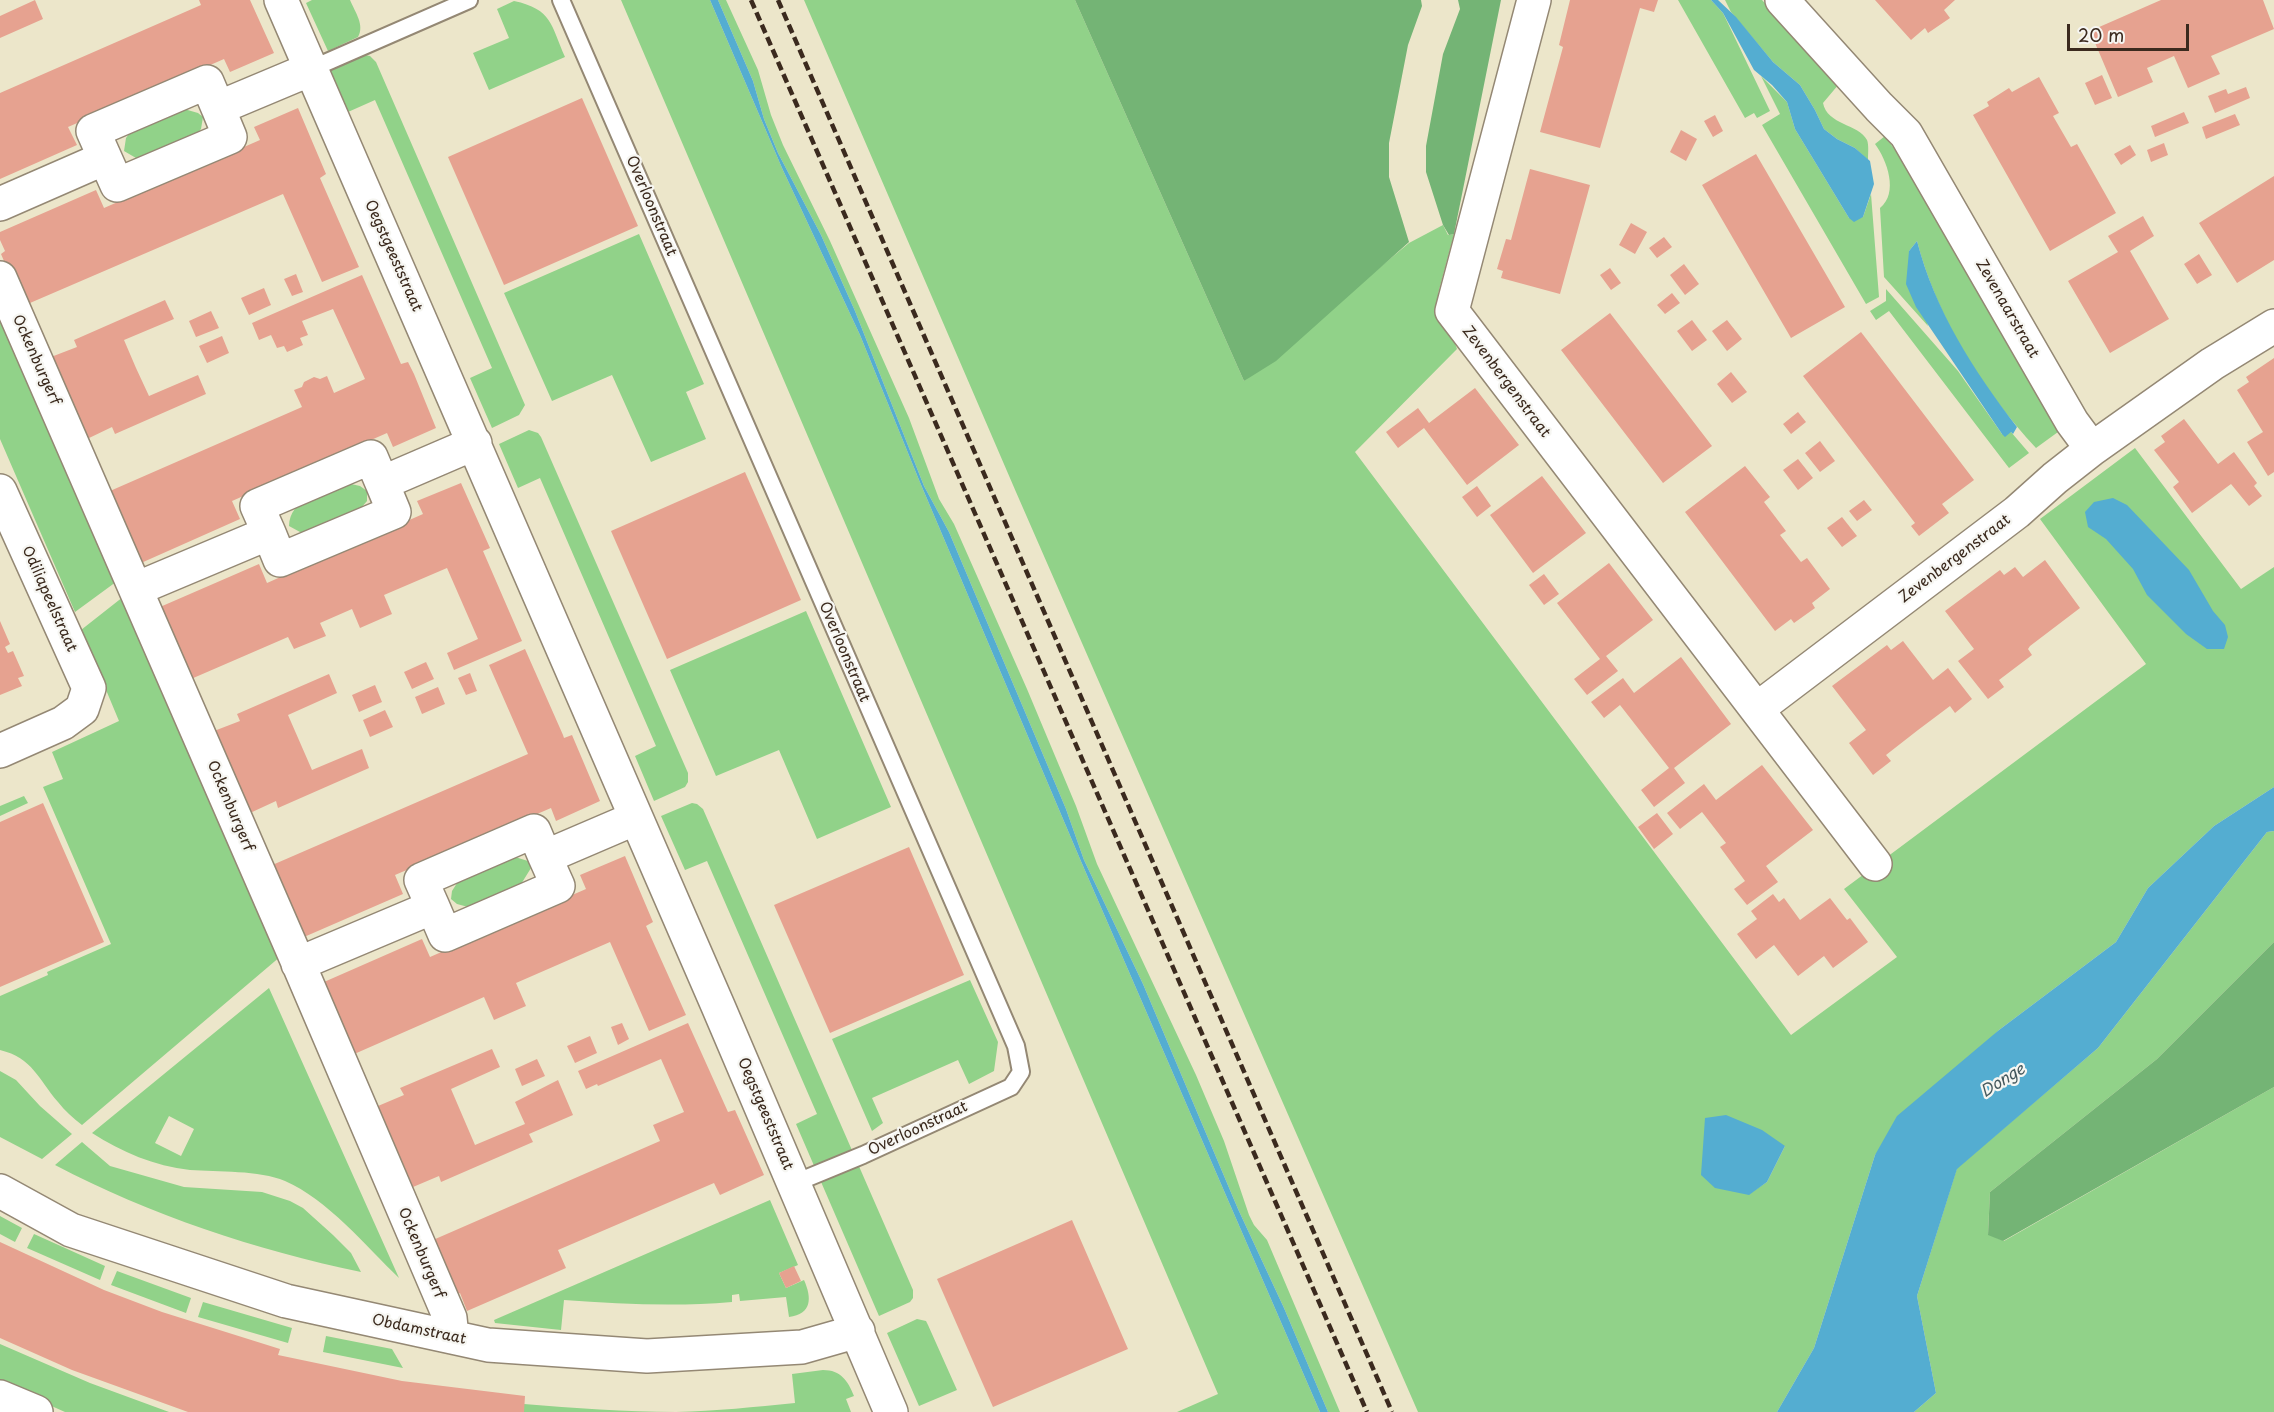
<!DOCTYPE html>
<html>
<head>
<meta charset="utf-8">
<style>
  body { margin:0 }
  #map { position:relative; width:2274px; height:1412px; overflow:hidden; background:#ece6ca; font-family:"Playpen Sans",sans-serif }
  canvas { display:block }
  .scale { position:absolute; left:2067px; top:24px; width:122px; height:27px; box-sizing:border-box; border:3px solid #3b2a1e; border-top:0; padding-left:8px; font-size:18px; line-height:21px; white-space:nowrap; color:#3b2a1e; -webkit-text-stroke:4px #f6f6f2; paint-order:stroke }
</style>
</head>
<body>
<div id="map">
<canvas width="2274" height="1412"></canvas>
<div class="scale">20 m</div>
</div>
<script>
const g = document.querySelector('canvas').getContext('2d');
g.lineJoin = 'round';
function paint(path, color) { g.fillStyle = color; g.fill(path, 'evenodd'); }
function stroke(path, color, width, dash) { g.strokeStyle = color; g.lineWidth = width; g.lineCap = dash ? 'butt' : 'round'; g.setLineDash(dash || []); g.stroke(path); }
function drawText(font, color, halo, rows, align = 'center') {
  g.font = font + ' "Playpen Sans",sans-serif'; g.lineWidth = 4.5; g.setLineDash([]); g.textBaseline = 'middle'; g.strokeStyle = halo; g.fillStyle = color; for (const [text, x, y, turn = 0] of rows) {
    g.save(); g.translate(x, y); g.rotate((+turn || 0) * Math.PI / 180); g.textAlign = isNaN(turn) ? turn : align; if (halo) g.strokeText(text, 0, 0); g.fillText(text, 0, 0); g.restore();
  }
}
paint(new Path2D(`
  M312,0H350C355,12 365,25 358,37L328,51L306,3Z
  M621,0H710L782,168L860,335L919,480L1080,859L1320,1412H1177L1218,1394Z
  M718,0H726L758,70L771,115L783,145L830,241L909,418L939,499L954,524L1027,689L1076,806L1097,864L1196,1075L1224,1141L1249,1215L1254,1225L1267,1240L1340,1412H1328L1284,1308L1238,1209L1143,984L1084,860L1066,809L949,532L924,486L855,311L821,235L778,153L764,119L753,81Z
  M804,0H1075L1244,381L1409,243L1443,225L1448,235L1454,234L1438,294L1457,349L1355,452L1791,1035L1897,957L1844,889L2146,664L2040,519L2135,448L2241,589L2274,567V787L2214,826L2148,888L2116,942L1999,1030L1875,1155L1814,1348L1777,1412H1418L1016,492ZM1785,1146L1767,1182L1749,1194L1702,1175L1704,1153Z
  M1678,0H1711L1723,13L1770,111L1757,118L1754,113L1745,118Z
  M1725,0H1762L1839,84L1823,103C1827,125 1859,124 1867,140C1869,145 1868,154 1868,160L1855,148L1837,139L1824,129L1815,110L1800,85L1773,62L1731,12Z
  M514,1C552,9 551,25 565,57L489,90L473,53L509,38L497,9Z
  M365,55L370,56L376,62L525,405L519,415L492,428L470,378L492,368L375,100L348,112L329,70Z
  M1761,76L1787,102L1795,129L1849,218L1863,217L1871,194L1879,297L1866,304L1762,125L1780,114Z
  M184,109L198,113L203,117L201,129L193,139L145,159L136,158L124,151L126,138L132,130Z
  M1885,136L1903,161L2058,432L2036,448C1982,390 1937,318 1917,241L1909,251L1928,326L1884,277L1880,208C1899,193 1887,160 1875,144Z
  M639,234L704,384L686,392L706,439L651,462L612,375L552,401L504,293Z
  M1886,289L1958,371L2002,434L2011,432L2029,453L2009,468L1889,311L1876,320L1870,311L1886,301Z
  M0,300L120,579L75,612L0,439Z
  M529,430L538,433L541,437L688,773V782L685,787L654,801L635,756L656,746L540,478L518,488L499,444Z
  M342,482L360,486L367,491V501L361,508L309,533L300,532L289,526C290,499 321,492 342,482Z
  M128,593L281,956L82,1125C73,1118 65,1111 58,1102C38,1079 33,1058 0,1050V996L48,975L47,972L111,944L43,787L63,779L52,752L119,721L81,630Z
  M806,611L891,807L817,839L779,750L716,776L670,670Z
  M24,796L28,803L0,816V806Z
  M692,803L697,804L703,809L913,1290V1298L910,1302L879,1316L796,1124L817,1114L707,861L685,870L661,816Z
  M2274,831V942L2157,1059L1990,1192L1988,1234L2004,1241L2274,1087V1412H1914L1936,1393L1917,1296L1957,1168L2098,1048L2267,832Z
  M515,857L528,861L531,868L518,889L468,907L457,904L451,899L452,891L459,880Z
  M970,980L998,1042L994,1071L969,1084L958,1060L872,1098L883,1123L872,1131L832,1039Z
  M269,988L399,1278C366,1246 327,1199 285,1181C259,1170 218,1172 190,1170C154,1166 122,1152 92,1133ZM169,1116L194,1129L181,1156L155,1143Z
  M0,1071L16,1080L40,1106L72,1134L42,1159L0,1137Z
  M82,1142L110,1166L184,1187L262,1192L290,1201L303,1208L333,1235L351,1253L361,1272C256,1250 150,1215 55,1165Z
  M770,1200L798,1265L779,1273L786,1288L804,1280C812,1298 812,1314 789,1317L786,1297L740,1301L739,1294L732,1295V1302C676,1307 620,1304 564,1300L561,1330L495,1323L494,1320Z
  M0,1216L22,1228L15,1242L0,1234Z
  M34,1234L105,1266L100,1280L27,1248Z
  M117,1271L191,1298L186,1313L111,1285Z
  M203,1302L292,1328L288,1343L198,1317Z
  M917,1319L926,1321L928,1325L957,1390L919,1406L887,1333Z
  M326,1336L392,1349L403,1368L323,1352Z
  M0,1344L90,1383L169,1412H65L0,1383Z
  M823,1370C841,1370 848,1381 854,1396L846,1399L851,1412H519L524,1404C574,1408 625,1412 676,1412C716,1411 755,1407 795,1403L792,1374Z`), '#91d289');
paint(new Path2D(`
  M1075,0H1421L1422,6L1408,45L1389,143V177L1409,242L1276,361L1244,381Z
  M1458,0H1501L1454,234L1449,235L1443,225L1426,172V146L1443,54L1460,9Z
  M2274,942V1087L2003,1241L1988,1235L1990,1192L2157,1059Z`), '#74b475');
paint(new Path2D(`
  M710,0H718L753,81L764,119L778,153L821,235L855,311L924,486L949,532L1066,809L1084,860L1143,984L1238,1209L1284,1308L1328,1412H1320L1080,859L919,480L860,335L782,168Z
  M1711,0H1718L1736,17L1773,62L1800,85L1815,110L1824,129L1837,139L1855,148L1870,161L1874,184L1863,217L1854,222L1849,218L1795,129L1787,102L1772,85L1754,70L1723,13Z
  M1917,241C1935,310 1973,370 2017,427L2013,434L2011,432L2005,437L2002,434L1916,307L1906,284L1909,251Z
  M2113,498L2127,505L2189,570L2213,611L2225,625L2228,637L2224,649H2207L2186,634L2147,595L2133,569L2106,539L2088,527L2085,512L2094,502Z
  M2274,787V831L2267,832L2098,1048L1957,1169L1917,1296L1936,1393L1914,1412H1777L1814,1348L1875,1155L1897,1116L1999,1030L2116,942L2148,888L2214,826Z
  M1726,1115L1762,1130L1785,1146L1767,1182L1749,1195L1715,1188L1701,1175L1705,1118Z`), '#54add1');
paint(new Path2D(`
  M35,0L43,19L0,38V16Z
  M199,0H250L274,53L230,72L224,59L68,127L77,145L0,179V93L201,5Z
  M1570,0H1658L1654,12L1640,8L1600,148L1540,132L1563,47L1559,45Z
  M1875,0H1955L1944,10L1950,18L1928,33L1925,28L1911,40Z
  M2161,0H2263L2274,29L2211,56L2220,74L2188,88L2174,56L2147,68L2153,82L2118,97L2090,31Z
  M2102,75L2112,98L2095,105L2085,83Z
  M2039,77L2059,113L2053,116L2071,147L2077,144L2116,213L2050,251L1973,115L1989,106L1987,102L2009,88L2012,92Z
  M2246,87L2250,98L2215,113L2208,96L2226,89L2228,94Z
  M582,98L638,226L504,285L448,157Z
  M298,108L326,174L320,178L359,267L322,282L283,194L23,306L1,254L5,251L0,240V232L96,190L104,208L260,140L254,127Z
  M2184,112L2189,123L2155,137L2151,126Z
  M2235,114L2240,125L2206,139L2202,127Z
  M1715,115L1723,131L1713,137L1704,121Z
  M1681,130L1697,139L1686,161L1670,152Z
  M2164,143L2168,155L2151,162L2147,150Z
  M2130,145L2136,155L2121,165L2114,154Z
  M1756,154L1845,307L1791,338L1702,185Z
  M1530,169L1590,185L1560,294L1501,278L1503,271L1497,269L1506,239L1511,240Z
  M2274,176V260L2237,283L2199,223Z
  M2143,216L2154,236L2130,251L2169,319L2110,353L2068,281L2118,252L2108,236Z
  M1631,223L1647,232L1635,254L1619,245Z
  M1664,237L1672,247L1657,258L1649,248Z
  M2199,254L2212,275L2197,284L2184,264Z
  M1684,264L1699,284L1685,295L1670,275Z
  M1610,268L1621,283L1611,290L1600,275Z
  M296,274L303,292L292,296L284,279Z
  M362,275L401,364L408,362L414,374L436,428L393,447L387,433L232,501L240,519L141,563L110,491L302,407L294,390L302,387L304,382L314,377L320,379L327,376L334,393L365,379L333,309L302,321L308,335L300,338L303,345L287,352L284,346L277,348L271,335L259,340L252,323Z
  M264,288L271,305L249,315L241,298Z
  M1672,293L1680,303L1665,314L1657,305Z
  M165,300L174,319L124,340L136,368L149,396L198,375L206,394L115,434L112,427L87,439L51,357L77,347L74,340Z
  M211,311L219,328L196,337L189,321Z
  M1610,313L1712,446L1663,483L1561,350Z
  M1692,320L1707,340L1692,351L1677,331Z
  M1727,320L1742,339L1727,351L1712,331Z
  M1861,332L1974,480L1942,504L1949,513L1919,536L1911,526L1915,523L1803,376Z
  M222,336L229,353L207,363L199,346Z
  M2274,358V472L2268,476L2247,442L2263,432L2237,390L2249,382L2246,377Z
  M1731,372L1747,392L1732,403L1717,384Z
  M1475,388L1519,445L1467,485L1424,428L1398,448L1386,432L1418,408L1429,423Z
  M1798,412L1806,422L1791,434L1783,424Z
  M2184,419L2218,464L2234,452L2257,483L2254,486L2262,496L2249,506L2231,484L2192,513L2173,487L2179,482L2154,450L2165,442L2161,436Z
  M1820,441L1835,461L1820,472L1805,453Z
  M1798,459L1813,478L1798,490L1783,470Z
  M1745,466L1770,497L1764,502L1786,531L1780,535L1801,562L1807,558L1830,589L1812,603L1815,608L1794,623L1791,619L1775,631L1685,512Z
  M745,472L801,600L667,659L611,531Z
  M1542,476L1586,533L1533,573L1490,515Z
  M461,483L490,548L483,551L522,641L454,670L447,653L478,639L447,568L384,595L392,614L360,628L352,609L320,623L326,636L294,649L288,637L191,679L160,607L259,564L267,583L423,514L417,501Z
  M1477,486L1491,506L1477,517L1462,497Z
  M1864,500L1872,510L1857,521L1849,511Z
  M1842,517L1857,536L1842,547L1827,528Z
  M2045,560L2080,608L2030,646L2028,649L2032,655L1999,680L2004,687L1988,699L1958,661L1974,649L1945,611L2000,570L2004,575L2015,567L2023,577Z
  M1609,563L1653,620L1606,656L1618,671L1587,695L1574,679L1600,659L1557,603Z
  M1544,574L1559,594L1544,605L1529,585Z
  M0,621L10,644L5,647L8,653L13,651L24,676L18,678L22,686L0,695Z
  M1903,641L1933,680L1948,668L1972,699L1955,713L1950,706L1918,730L1886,755L1891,761L1873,775L1849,743L1866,730L1832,686L1887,645L1891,650Z
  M525,649L563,735L564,738L572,735L600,801L556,821L551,808L395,875L403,894L304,937L270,866L528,754L489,665Z
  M1681,657L1731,724L1674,768L1685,783L1654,807L1641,790L1669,768L1620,705L1604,718L1591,702L1623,678L1634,693Z
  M426,662L434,679L412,689L404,672Z
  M470,673L477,691L466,695L458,678Z
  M329,674L337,693L288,715L312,770L362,749L369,768L278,808L276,801L250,813L214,731L240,721L237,714Z
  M375,685L382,702L359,712L352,695Z
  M438,687L445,704L422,714L415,697Z
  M385,710L393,727L370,737L363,720Z
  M1762,765L1813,830L1766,866L1778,882L1747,905L1734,889L1745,881L1720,847L1726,843L1702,812L1680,829L1667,813L1704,784L1716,800Z
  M43,803L104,942L0,987V822Z
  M1657,813L1673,834L1654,849L1638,827Z
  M909,847L964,975L830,1033L774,905Z
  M625,856L653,922L646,926L686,1015L649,1031L610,942L516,983L526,1006L494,1020L484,997L352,1055L327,1002L332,999L324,982L422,939L430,957L586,889L580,875Z
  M1773,894L1779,902L1784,898L1800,920L1830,898L1847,920L1850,918L1868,942L1833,968L1824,956L1798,976L1774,945L1756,959L1737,934L1757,919L1751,911Z
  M622,1023L629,1039L618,1045L611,1027Z
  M688,1023L728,1112L735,1110L764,1175L720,1195L714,1183L558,1250L566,1268L467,1311L460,1293L457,1295L433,1240L660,1141L653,1125L684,1112L661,1059L598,1086L597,1084L586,1089L578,1071Z
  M590,1036L597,1053L575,1063L567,1046Z
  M492,1049L500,1067L451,1089L475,1145L525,1124L515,1102L558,1080L573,1115L529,1134L533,1142L441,1182L439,1176L413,1187L378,1106L404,1095L400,1088Z
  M537,1059L545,1076L522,1086L515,1069Z
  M1072,1220L1128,1349L993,1407L937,1279Z
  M0,1242L104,1290L162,1312L280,1349L278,1355L402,1381L525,1396L524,1412H188L72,1370L0,1338Z
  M794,1266L801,1281L786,1288L779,1273Z`), '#e6a290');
const lane = new Path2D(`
  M561,0L1016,1046L1021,1072L1011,1087L863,1155L795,1183
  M311,69L469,0`);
const street = new Path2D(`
  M281,0L718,1006L891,1412
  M1534,0L1452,311L1875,864
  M1782,0L1879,107L1906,134L2072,422L2092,449L2212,364L2274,326
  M105,158L93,131L207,82L218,108
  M0,204L105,158L117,185L230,137L218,108L311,69
  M0,278L293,951L450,1318L452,1337
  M0,491L89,688L82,709L63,723L0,751
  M269,533L257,506L371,457L382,483
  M136,589L269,533L280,560L394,512L382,483L475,443
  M1757,709L2017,512L2055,478L2092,449
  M433,907L421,880L534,831L545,857
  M298,964L433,907L445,935L558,886L545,857L636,818
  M0,1191L71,1230L286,1301L488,1345L647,1356L802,1347L858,1331`);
const secondary = new Path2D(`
  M0,1397L36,1412`);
stroke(lane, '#948874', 20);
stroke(street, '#948874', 36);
stroke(secondary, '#948874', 36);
stroke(lane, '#fff', 16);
stroke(street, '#fff', 33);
stroke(secondary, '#fff', 33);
stroke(new Path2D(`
  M751,0L1367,1412
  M778,0L1392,1412`), '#3b2a1e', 4.5, [9, 4.5]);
drawText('15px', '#3b2a1e', '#f6f6f2', [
  ["Overloonstraat",651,206,67],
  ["Oegstgeeststraat",393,256,66],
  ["Zevenaarstraat",2007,309,60],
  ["Ockenburgerf",36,360,66],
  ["Zevenbergenstraat",1506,382,53],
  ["Zevenbergenstraat",1955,559,-37],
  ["Odiliapeelstraat",49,599,66],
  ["Overloonstraat",844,652,67],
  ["Ockenburgerf",230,806,67],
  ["Oegstgeeststraat",765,1114,67],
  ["Overloonstraat",918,1129,-25],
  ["Ockenburgerf",421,1253,67],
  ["Obdamstraat",419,1330,12]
]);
drawText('italic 16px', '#44585d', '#f6f6f2', [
  ["Donge",2003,1081,-32]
]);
</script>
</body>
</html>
